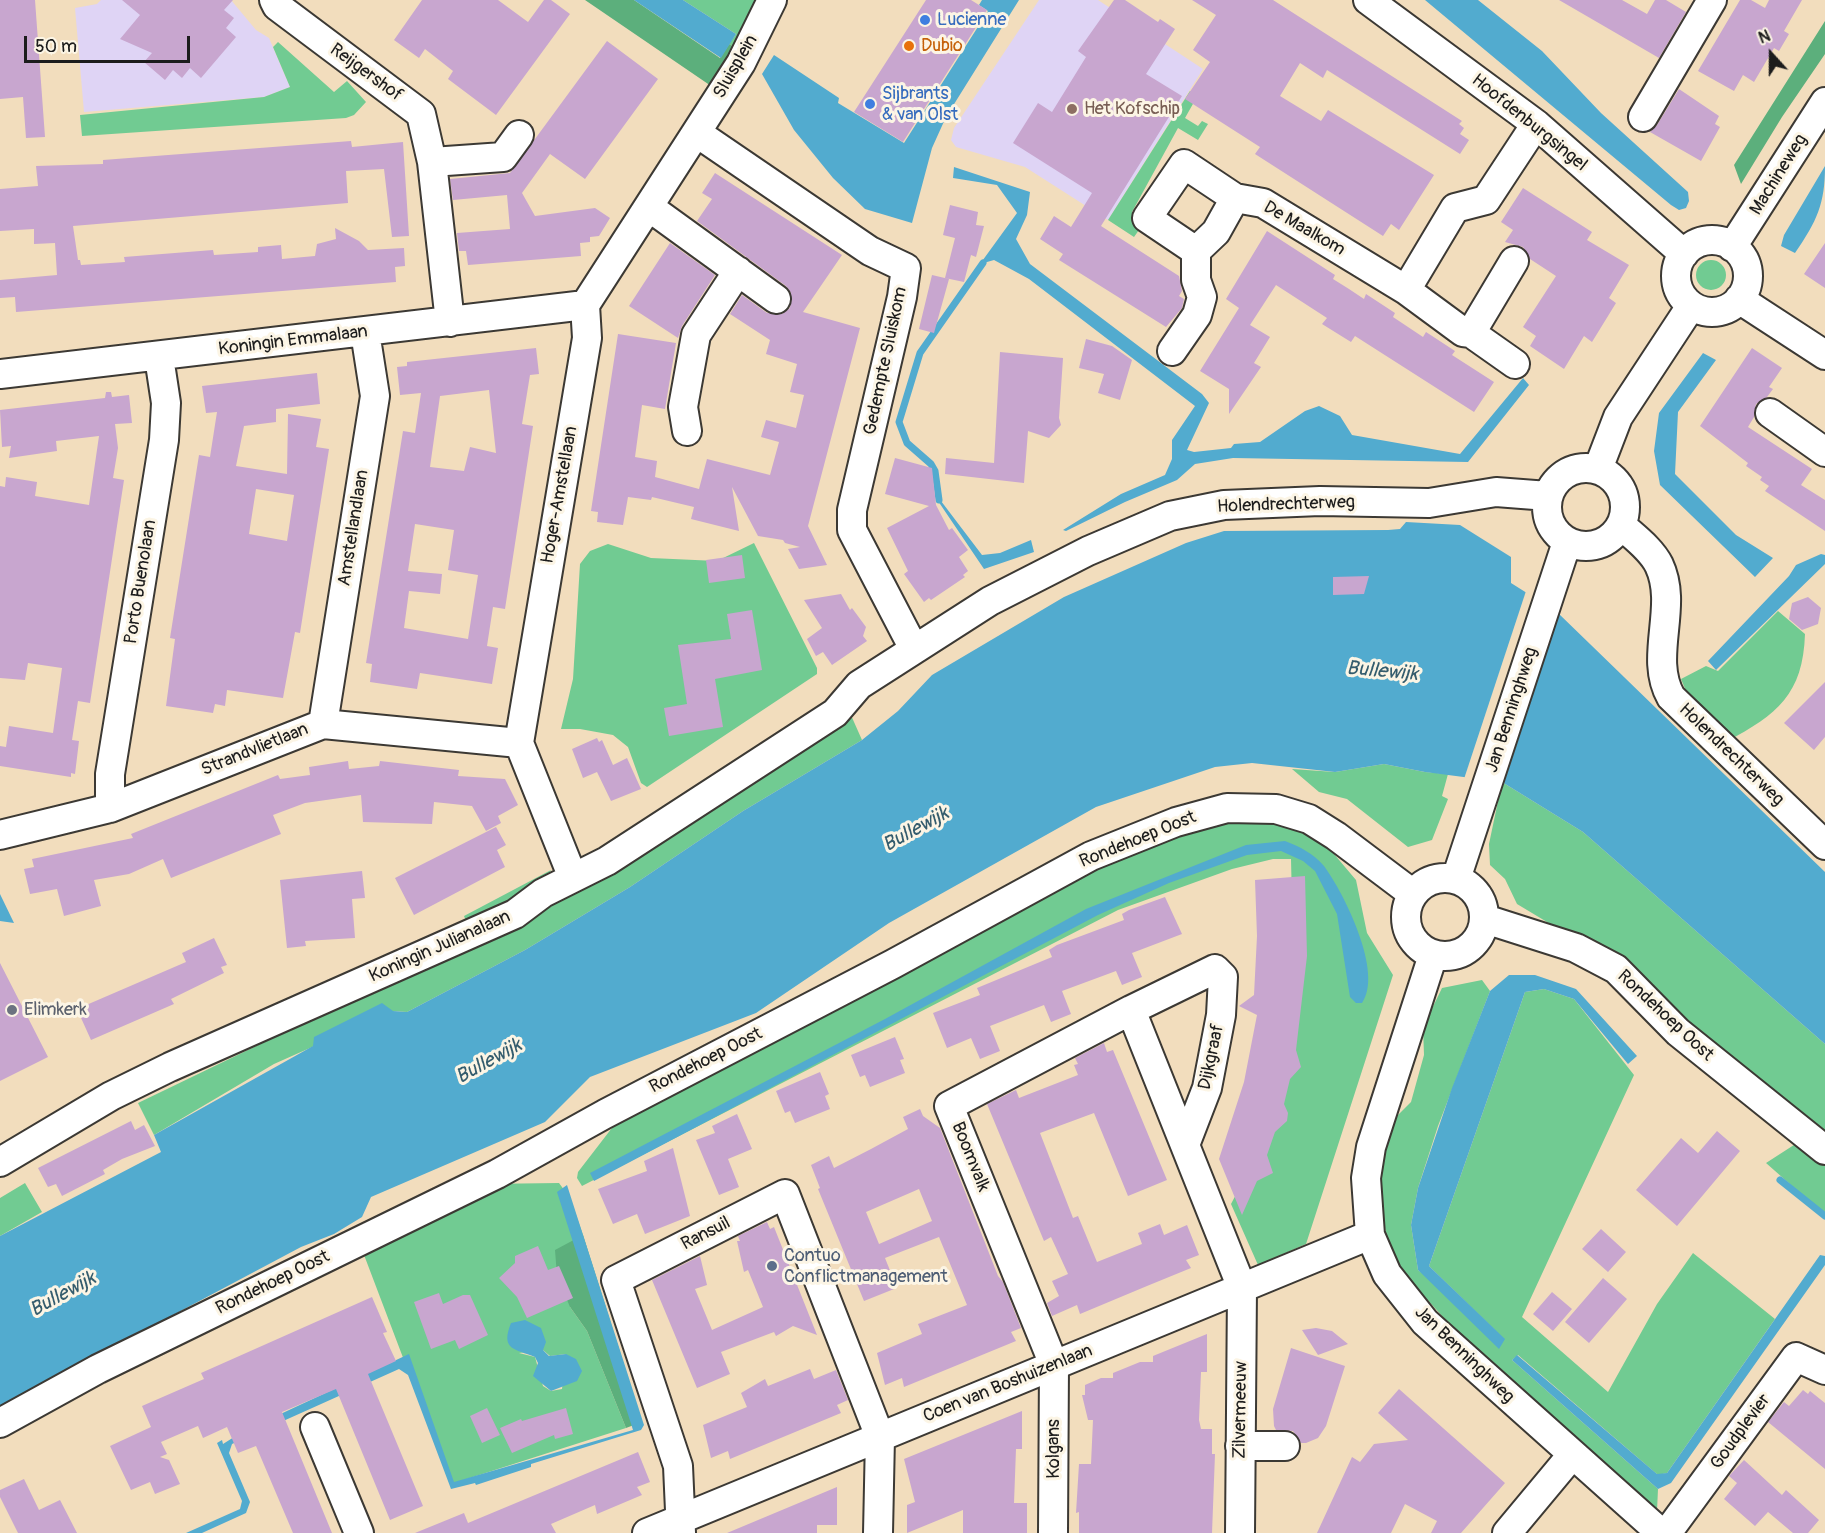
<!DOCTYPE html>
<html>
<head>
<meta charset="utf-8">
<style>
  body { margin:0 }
  #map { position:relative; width:1825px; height:1533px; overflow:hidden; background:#f2ddbd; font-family:Pangolin,sans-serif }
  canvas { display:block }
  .north { position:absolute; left:1741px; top:24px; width:60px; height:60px; -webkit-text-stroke:4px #fcf5e5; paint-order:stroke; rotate:339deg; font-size:16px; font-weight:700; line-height:24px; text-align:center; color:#1c1c1c }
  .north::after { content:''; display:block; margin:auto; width:21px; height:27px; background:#1c1c1c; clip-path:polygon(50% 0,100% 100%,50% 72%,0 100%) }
  .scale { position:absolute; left:24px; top:36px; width:166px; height:27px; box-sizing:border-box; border:3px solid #1c1c1c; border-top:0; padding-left:8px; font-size:18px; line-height:21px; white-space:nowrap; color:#1c1c1c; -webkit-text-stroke:4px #fcf5e5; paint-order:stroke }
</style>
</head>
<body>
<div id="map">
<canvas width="1825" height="1533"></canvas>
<div class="north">N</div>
<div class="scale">50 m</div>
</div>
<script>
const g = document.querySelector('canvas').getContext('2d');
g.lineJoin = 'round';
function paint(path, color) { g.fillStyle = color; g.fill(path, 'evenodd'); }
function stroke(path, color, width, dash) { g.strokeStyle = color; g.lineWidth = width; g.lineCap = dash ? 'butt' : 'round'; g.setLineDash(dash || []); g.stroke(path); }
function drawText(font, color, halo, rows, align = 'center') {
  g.font = font + ' Pangolin,sans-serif'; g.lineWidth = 6; g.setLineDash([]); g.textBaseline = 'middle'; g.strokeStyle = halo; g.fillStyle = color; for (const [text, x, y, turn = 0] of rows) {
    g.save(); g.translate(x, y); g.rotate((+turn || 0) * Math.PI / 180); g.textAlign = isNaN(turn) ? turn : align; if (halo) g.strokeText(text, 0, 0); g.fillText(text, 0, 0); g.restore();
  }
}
paint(new Path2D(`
  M101,0H231L256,30L269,38L290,87L264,97L84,112L75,8L97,4Z
  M1039,0H1098L1203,69L1108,220L1025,167L956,147L951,140L954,128Z`), '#dfd4f5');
paint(new Path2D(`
  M683,0H759L736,48L729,44L736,34Z
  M278,42L334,92L347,81L366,102L354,115L346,118L82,136L80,115L264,97L290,87L273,47Z
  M1190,91L1198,95L1185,118L1198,126L1202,121L1208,124L1198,140L1178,128L1132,212L1144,223L1134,237L1108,220Z
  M1696 275a15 15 0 1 1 30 0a15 15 0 1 1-30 0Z
  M754,543L817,668V674L647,787L641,783L628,747L613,735L580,729H561L573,679L580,564L590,551L608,544L651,558L717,561Z
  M1778,611L1805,634C1803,694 1777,715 1727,741L1686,691L1681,679L1706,666L1718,671Z
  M850,713L862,740L743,811L630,887L525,950L407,1012L393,1011L274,1064L154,1135L138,1103L476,940Z
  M1384,764L1425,772L1448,774L1442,796L1448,799L1432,840L1408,847L1347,799L1319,792L1292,769L1335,772Z
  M1502,782L1583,832L1825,1044V1136L1567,934L1517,904L1505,879L1490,865L1489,844Z
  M1226,817L1293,825L1323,841L1356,880L1367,933L1393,975L1306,1244L1258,1265L1231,1204L1242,1183L1293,946L1291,859H1273L1232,869L1118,910L582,1186L577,1178L578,1172L625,1111L1121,858Z
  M551,870L547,877L513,906L468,926L464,916Z
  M1482,980L1490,991L1438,1126L1418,1188L1411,1225L1418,1270L1504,1339L1429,1266L1525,992L1544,989L1574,999L1634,1075L1522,1317L1608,1392L1657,1304L1693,1253L1775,1319L1667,1473L1658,1475L1518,1355L1512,1360L1658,1489L1657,1511L1472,1349L1404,1274L1389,1246L1383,1219L1380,1156L1393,1120L1411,1102L1424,1055L1423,1027L1442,988Z
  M1797,1143L1825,1164V1215L1766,1163Z
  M25,1183L42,1212L0,1236V1198Z
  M559,1183L570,1198L583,1235L570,1307L587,1331L626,1428L451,1484L361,1247L483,1184ZM543,1350L550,1356L566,1354L562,1389L551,1391L543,1386L535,1357L519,1353Z`), '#71cb92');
paint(new Path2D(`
  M585,0H634L720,58L729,44L736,48L714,88Z
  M1825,21V54L1782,117L1741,184L1734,165Z
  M583,1235L642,1422L626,1428L587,1331L570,1307L557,1276L555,1250Z`), '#5caf7c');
paint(new Path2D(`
  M634,0H683L736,34L721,58Z
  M982,0H1019L946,117L932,148L912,223L865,209L833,178L794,130L762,74L774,55L839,98L838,103L904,143L988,11L979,5Z
  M1425,0H1478L1542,51L1601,113L1688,192L1689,201L1686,208L1679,210L1671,205Z
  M1825,166C1825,204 1817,221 1795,253L1781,246L1784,235Z
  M954,167L1030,192L1027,215L1016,239L1030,264L1202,394L1209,403L1187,450L1194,452L1231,448L1234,444L1260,442L1305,411L1319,406L1340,416L1352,435L1460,454L1523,378L1529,385L1468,462L1233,458L1195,464L1177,480L1125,502L1066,531L1063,530L1121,494L1165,475L1172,459V440L1195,406L1029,279L994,260L980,264L1017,213L997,185L953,178Z
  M1703,353L1716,360L1678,412L1675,474L1736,535L1773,558L1755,577L1660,485L1654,451L1659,413Z
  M936,498L941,501L982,555L1000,553L1031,540L1034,552L984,569Z
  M1406,522L1460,525L1511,557V583L1557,612L1825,872V1044L1583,832L1502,782L1425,772L1384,764L1335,772L1252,763L1215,767L1096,807L889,923L756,1013L590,1077L545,1122L371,1197L362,1217L334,1234L301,1247L0,1407V1236L161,1152L154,1135L313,1046L314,1037L382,1003L393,1011L407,1012L525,950L630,887L743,811L862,740L898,711L932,675L1064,597L1186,543L1224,531L1388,530L1400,529Z
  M1821,554L1825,555V564L1716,670L1708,661L1789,576L1796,565Z
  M1285,841C1300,847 1313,853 1324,866C1344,893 1384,973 1362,1003H1356L1350,997L1337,914L1315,871L1303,861L1281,851L1247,855L1169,883L1098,915L594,1181L590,1173L885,1019L1086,909L1246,845Z
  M0,894L14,923L0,921Z
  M1509,975H1535L1576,989L1637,1056L1628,1064L1574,999L1544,989L1525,992L1429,1266L1505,1339L1499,1349L1418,1270L1411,1225L1418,1188L1452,1088L1490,991Z
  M567,1185L644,1425L641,1430L531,1464V1467L476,1485L475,1483L451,1489L408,1375L399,1369L232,1444L229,1453L250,1502L246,1513L202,1533H186L240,1509L242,1501L217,1443L222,1440L223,1444L242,1432L409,1354L454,1482L633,1430L557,1192Z
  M1820,1255L1825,1256V1265L1671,1483L1658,1489L1512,1360L1517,1355L1657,1474L1667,1473Z
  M525,1320L541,1328L546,1342L543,1350L549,1356L566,1354L576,1359L582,1371L577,1381L551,1391L533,1376L538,1363L535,1357C515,1349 500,1350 511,1323Z`), '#52abcf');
paint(new Path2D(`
  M1527,588L1560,611L1503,786L1464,779Z`), '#f2ddbd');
stroke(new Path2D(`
  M939,500L935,471L931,464L907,443L899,422L920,353L983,263
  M1780,1180L1825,1216`), '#52abcf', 7);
paint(new Path2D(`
  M0,0H35L45,137L26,138L23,97L0,99Z
  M122,0H233L224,10L234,18L226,28L236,37L201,78L190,68L182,78L173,70L165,80L144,62L152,53L120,39L140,15Z
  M422,0H498L528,22L544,0H551L570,14L496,115L448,79L453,71L425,49L419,58L394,40Z
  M926,0H971L987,10L903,142L854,112Z
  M1114,0H1125L1158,22L1160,19L1175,29L1146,74L1182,96L1101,226L1179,276L1182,291L1179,296L1184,299L1182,308L1166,327L1059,260L1063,254L1040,239L1054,216L1071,227L1092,193L1013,143L1038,103L1052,112L1086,57L1078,51Z
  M1192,0H1273L1462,121L1459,124L1464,128L1460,134L1469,140L1460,154L1327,70L1323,78L1300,63L1280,96L1321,121L1328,110L1434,175L1399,230L1391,224L1383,236L1255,154L1260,147L1185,99L1210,62L1193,50L1216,15Z
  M1559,0H1622L1647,14L1655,0H1666L1686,12L1659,58Z
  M1740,0H1751L1765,8L1769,0H1802L1784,31L1789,34L1779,51L1774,48L1754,82L1743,75L1734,91L1698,71Z
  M607,41L658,79L585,179L550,154L522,193L535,216L595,208L610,218L599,236L590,237V242L580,243L581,256L468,265L466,251H459L457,233L510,229L507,195L453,200L450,179L510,173Z
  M1679,89L1719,116L1715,124L1720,127L1701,161L1650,132L1657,125Z
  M351,141L352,147L403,142L409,236L392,237L384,169L346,171L348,203L73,226L78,260H80L81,265L125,262L124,257L213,250L214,255L258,252V247L281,245L282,259L315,256L317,244L336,239L335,228L359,241L368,250L404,248L405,266L395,267L396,282L16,312L15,297L0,298V280L57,275L55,243L34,244V229L0,231V189L38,186L36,166L103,164V160Z
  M715,173L842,255L803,312L860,328L808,526L827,565L799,569L788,549L800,547L785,543L783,540L758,536L732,487L739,531L691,519L694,507L652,497L651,500L628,497L623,525L597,522L598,512L591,511L618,334L676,343L665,409L642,405L635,457L657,461L655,477L699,489L707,459L770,475L779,442L761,437L766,420L796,428L804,395L790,392L797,364L766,354L770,340L730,314L742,295L767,313L782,314L790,308L791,293L786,286L697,221L712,199L702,193Z
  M1523,188L1592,232L1587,240L1629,265L1609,298L1616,303L1592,342L1584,336L1564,369L1530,346L1536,336L1523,327L1556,276L1530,259L1523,247L1505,242L1513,230L1501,222Z
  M950,205L978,212L976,225L984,226L976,257L971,255L964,282L945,278L955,238L943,235Z
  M1267,231L1335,275L1333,279L1349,289L1364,299L1366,294L1395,313L1393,317L1423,337L1426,332L1455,351L1452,355L1494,382L1474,412L1355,336L1351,342L1322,324L1327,318L1276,285L1250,325L1270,337L1254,363L1261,367L1229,414V389L1200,371L1239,308L1226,299Z
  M670,243L715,275L682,326L678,338L629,306Z
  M1825,243V288L1804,274Z
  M932,275L949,279L934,333L919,329Z
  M1086,339L1112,346L1132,360L1120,400L1098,393L1104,374L1079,368Z
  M536,348L539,374L530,375L522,424L533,426L505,609L493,607L487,646L498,648L492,684L420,673L417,689L370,682L372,664L366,663L403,431L415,433L421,393L400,395L397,367L407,366V362ZM489,390L496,453L470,447L464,471L430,467L440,396ZM415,524L454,530L448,570L478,575L468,639L404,628L409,591L440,594L442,574L408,571Z
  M1752,348L1782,368L1769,387L1773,389L1767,397L1756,404L1754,417L1748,427L1812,469L1801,485L1825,500V531L1765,491L1769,486L1760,480L1762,477L1746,466L1748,463L1700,426Z
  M1000,352L1063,358L1059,418L1061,425L1049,438L1028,431L1024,483L945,474L946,458L994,463Z
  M317,373L320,404L276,409V422L244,426L236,466L287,474L288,414L321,419L316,447L329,449L300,633L295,632L283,698L227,690L225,706L215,704L213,713L166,706L175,639L170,638L199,455L210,457L217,412L206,413L202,386ZM256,489L294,495L287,541L249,534Z
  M106,392H111L112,397L129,395L132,423L115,424L118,448L113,478L124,480L90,703L78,701L72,740L79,741L75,774L71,773V777L0,766V746L6,747L9,726L53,733L62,668L28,663L25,680L0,678V486L5,487L6,477L37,482L35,496L89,505L99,436L56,441L57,451L9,458L11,446L2,447L0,410L105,398Z
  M895,458L932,468L936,505L949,530L952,528L968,550L959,557L968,571L963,575L965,577L931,600L929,598L924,602L904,574L908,571L887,528L929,506L885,494Z
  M742,555L745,578L709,583L706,560Z
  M1369,576L1364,594L1333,595V577Z
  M841,594L850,610L852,608L866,627L863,636L867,641L832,665L823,652L816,656L807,639L822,628L804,600Z
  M1808,597L1821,608L1818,624L1802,630L1789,619L1792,603Z
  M752,610L762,670L715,679L723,727L669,736L664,708L687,704L678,645L731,639L727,614Z
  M1825,682V737L1814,750L1784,723Z
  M597,738L599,742L602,740L613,765L627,758L641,789L611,801L597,772L583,778L572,749Z
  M348,761L349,769L379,766L380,761L459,770L458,776L505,779L518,805L498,816L501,823L486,831L472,806L434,802L432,824L363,822L361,795L305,803L273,815L281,834L171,878L163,859L129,874L94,880L101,906L64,916L57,889L30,894L24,869L34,867L32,859L133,838L131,834L278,775L280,779L310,775L309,767Z
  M496,827L506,845L497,850L505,867L414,915L395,878Z
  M362,871L365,898L352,899L355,938L305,941L306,946L287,948L280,880Z
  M1305,876L1307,956L1296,1050L1301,1067L1290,1079L1284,1104L1288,1113L1287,1121L1275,1132L1267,1155L1273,1173L1257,1181L1242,1215L1219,1159L1244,1082L1257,1015L1239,1006L1254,995L1257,936L1255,880Z
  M1165,897L1182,934L1132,953L1142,977L1122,985L1116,971L1062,991L1071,1014L1051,1022L1044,1005L990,1026L1000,1051L980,1059L971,1038L947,1048L933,1013L980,995L977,988L1052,957L1049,950L1057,945L1124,920L1122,914L1129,910Z
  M214,938L227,965L221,967L224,973L171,999L174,1004L91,1040L77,1009L186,962L182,953Z
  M0,963L48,1057L0,1081Z
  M895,1037L904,1059L900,1060L905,1073L870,1087L865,1075L860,1077L851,1055Z
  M1104,1043L1107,1052L1113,1050L1167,1180L1128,1196L1094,1113L1040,1133L1073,1218L1078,1216L1097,1262L1142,1244L1138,1233L1160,1224L1164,1235L1187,1225L1199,1255L1186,1260L1191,1268L1147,1286L1080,1314L1077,1305L1052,1316L1047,1303L1059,1296L1052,1281L1068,1274L1051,1237L1044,1241L987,1104L1016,1090L1019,1098L1078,1075L1074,1065L1078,1064L1075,1058Z
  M820,1072L829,1094L825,1096L830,1109L795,1123L790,1111L785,1113L776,1091Z
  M920,1109L923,1116L940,1128L998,1276L1003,1282L1021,1328L1011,1332L1016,1341L904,1387L902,1378L885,1385L877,1353L922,1334L918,1324L967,1305L939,1237L885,1258L893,1278L890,1279L894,1289L864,1301L818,1189L820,1188L811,1165L829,1156L834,1168L871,1149L908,1129L903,1117ZM919,1189L932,1221L879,1244L866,1212Z
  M737,1114L752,1149L728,1159L739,1187L719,1195L696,1140L715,1133L712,1126Z
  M131,1121L135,1130L144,1125L155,1146L122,1159L103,1170L105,1174L62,1196L56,1184L48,1187L38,1168Z
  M1717,1131L1740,1151L1677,1226L1636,1190L1681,1138L1698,1153Z
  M673,1148L690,1216L645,1234L637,1214L613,1224L598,1189L647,1171L644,1161Z
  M767,1222L770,1229L774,1227L817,1335L793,1326L776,1336L774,1332L721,1352L730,1374L697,1388L652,1280L700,1256L707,1285L695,1289L712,1330L763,1307L748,1270L744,1272L737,1241H740L738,1236Z
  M1601,1229L1626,1252L1608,1272L1582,1249Z
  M538,1246L548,1270L559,1266L573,1298L527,1318L517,1297L499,1278L515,1263V1256Z
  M1603,1278L1627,1299L1589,1343L1565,1322Z
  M1552,1292L1572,1309L1553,1331L1533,1314Z
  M439,1293L443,1304L463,1295H470L488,1335L459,1349L455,1340L431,1349L414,1302Z
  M372,1297L387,1332L383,1333L396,1361L368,1374L423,1506L390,1520L336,1389L282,1412L332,1533H293L256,1446L238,1453L227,1427L203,1438L198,1426L161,1442L167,1454L160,1457L169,1460L180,1484L155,1494L150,1482L131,1490L110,1446L151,1427L142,1406L204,1379L201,1373Z
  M1316,1328L1332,1331L1348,1344L1318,1355L1302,1330Z
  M1207,1334V1372H1201L1199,1420L1201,1429H1212V1454H1215L1212,1533H1079V1512L1076,1513L1079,1464H1091L1093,1420H1088L1082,1395H1085V1385L1101,1378H1113V1373L1140,1362H1153V1356Z
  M1291,1348L1345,1366L1326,1426L1318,1438L1306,1443H1301L1293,1431L1276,1430L1274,1426L1273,1409Z
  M810,1369L814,1379L836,1370L848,1400L837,1405L841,1413L730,1459L728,1451L711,1458L703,1425L747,1407L741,1393L765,1379L768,1386Z
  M1399,1389L1505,1483L1461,1533H1431L1437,1521L1405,1504L1391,1533H1317L1352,1457L1360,1462L1374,1444L1408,1440L1378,1413Z
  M1803,1390L1808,1394L1810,1391L1825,1403V1469L1768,1422L1784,1402L1789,1406Z
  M487,1408L500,1435L482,1443L470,1416Z
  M566,1408L573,1434L555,1439L554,1435L512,1453L500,1428L521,1419L522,1421Z
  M1022,1411V1449H1016L1014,1503H1027V1533H963V1510L907,1533V1505L915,1502L904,1459Z
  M638,1452L650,1482L637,1487L642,1495L597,1514L595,1505L551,1524L556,1533H415L464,1513L468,1523Z
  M1744,1460L1782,1495L1786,1490L1819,1520L1808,1533H1793L1768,1512L1755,1526L1724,1499L1737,1483L1729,1476Z
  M24,1479L39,1510L60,1500L77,1533H18L0,1497V1490Z
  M837,1487V1525H817V1533H727Z`), '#c8a6cf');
const minor = new Path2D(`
  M274,0L277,6L421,114L432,162L450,322
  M1368,0L1536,124L1684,254
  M1643,117L1712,0
  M697,133L870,251L906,268L902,297L852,510V530L914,649
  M432,162L503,157L519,135
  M649,207L776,299
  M1676 276a36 36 0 1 1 72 0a36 36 0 1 1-72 0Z
  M1732,247L1825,102
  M1196,251L1147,218L1184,164L1235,198L1263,203L1406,290L1463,332L1471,333L1515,364
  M1406,290L1455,208L1486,200L1536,124
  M1739,299L1825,355
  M1471,333L1514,261
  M1172,351L1197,315L1202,297L1196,280V251L1216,232L1235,198
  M0,374L585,305
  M1770,413L1825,452
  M687,431L683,407L696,335L738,271
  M1547 507a39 39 0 1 1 78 0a39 39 0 1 1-78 0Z
  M1598,469L1618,417L1691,306
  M1621,525C1634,537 1651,549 1659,565C1679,607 1648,657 1671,697L1825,845
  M323,724L375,396L365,332
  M110,808V774L164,440L166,403L159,357
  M0,835L110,808L323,724L519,743
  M1406 917a39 39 0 1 1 78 0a39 39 0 1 1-78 0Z
  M573,878L519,743L587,338L585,305L741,63L772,0
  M1456,879L1567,542
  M1485,919L1576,948L1616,969L1678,1032L1825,1150
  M1433,955L1371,1147L1366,1178L1370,1235L1387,1274L1425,1322L1661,1533
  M1131,1010L1215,969L1223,977L1221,1015L1207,1088L1185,1145
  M0,1162L111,1096L170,1067L515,914L543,893L607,861L835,713L859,685L990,601L1088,551L1170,516L1224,505L1320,501L1429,503L1496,492L1548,496
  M0,1423L98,1369L497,1174L605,1114L893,964L1091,856L1176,822L1227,808L1276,809L1309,819L1336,836L1413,894
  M315,1427L359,1533
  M1240,1446H1285
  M647,1533L1370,1235
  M681,1533L678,1466L616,1280L785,1194L880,1437L878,1533
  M1053,1533L1054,1365L949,1106L1131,1010L1242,1288L1240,1533
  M1507,1533L1572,1455
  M1667,1533L1796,1357L1825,1370`);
stroke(minor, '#3c3934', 32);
stroke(minor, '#fff', 28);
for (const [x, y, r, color] of [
  [925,20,6,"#3f7fe0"],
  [909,46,6,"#e8710a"],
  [870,104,6,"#3f7fe0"],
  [1072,109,6,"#8d6e63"],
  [12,1010,6,"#6b7280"],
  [772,1266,6,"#5c6f8a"]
]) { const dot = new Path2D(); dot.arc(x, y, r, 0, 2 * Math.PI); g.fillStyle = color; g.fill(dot); stroke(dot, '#fcf5e5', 2); }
drawText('18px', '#366cbe', '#fcf5e5', [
  ["Lucienne",937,20],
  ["Sijbrants",882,94],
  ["& van Olst",882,115]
], 'left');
drawText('18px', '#c56008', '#fcf5e5', [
  ["Dubio",921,46]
], 'left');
drawText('18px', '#1c1c1c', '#fcf5e5', [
  ["Sluisplein",736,67,-60],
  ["Reijgershof",366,73,36],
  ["Hoofdenburgsingel",1529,123,39],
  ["Machineweg",1779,175,-58],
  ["De Maalkom",1304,229,30],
  ["Koningin Emmalaan",293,341,-7],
  ["Gedempte Sluiskom",886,361,-78],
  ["Hoger-Amstellaan",560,495,-80],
  ["Holendrechterweg",1286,505,-2],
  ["Amstellandlaan",354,528,-81],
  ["Porto Buenolaan",141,582,-81],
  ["Jan Benninghweg",1512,710,-72],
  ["Strandvlietlaan",255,750,-22],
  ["Holendrechterweg",1731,755,44],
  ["Rondehoep Oost",1138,840,-22],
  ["Koningin Julianalaan",440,947,-24],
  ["Rondehoep Oost",1665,1016,43],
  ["Dijkgraaf",1212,1057,-78],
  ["Rondehoep Oost",706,1061,-27],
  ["Boomvalk",970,1157,68],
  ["Ransuil",706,1234,-27],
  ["Rondehoep Oost",273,1283,-26],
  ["Jan Benninghweg",1464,1355,44],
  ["Coen van Boshuizenlaan",1008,1384,-22],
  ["Zilvermeeuw",1241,1410,-89],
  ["Goudplevier",1741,1432,-54],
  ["Kolgans",1054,1449,-90]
]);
drawText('18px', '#785e54', '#fcf5e5', [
  ["Het Kofschip",1084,109]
], 'left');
drawText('18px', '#5b616d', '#fcf5e5', [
  ["Elimkerk",24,1010]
], 'left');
drawText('18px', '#4e5e75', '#fcf5e5', [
  ["Contuo",784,1256],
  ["Conflictmanagement",784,1277]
], 'left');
drawText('italic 20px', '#345c6d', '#fcf5e5', [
  ["Bullewijk",1382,672,5],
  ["Bullewijk",916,830,-29],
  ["Bullewijk",489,1062,-29],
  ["Bullewijk",63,1295,-29]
]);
</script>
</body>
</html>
